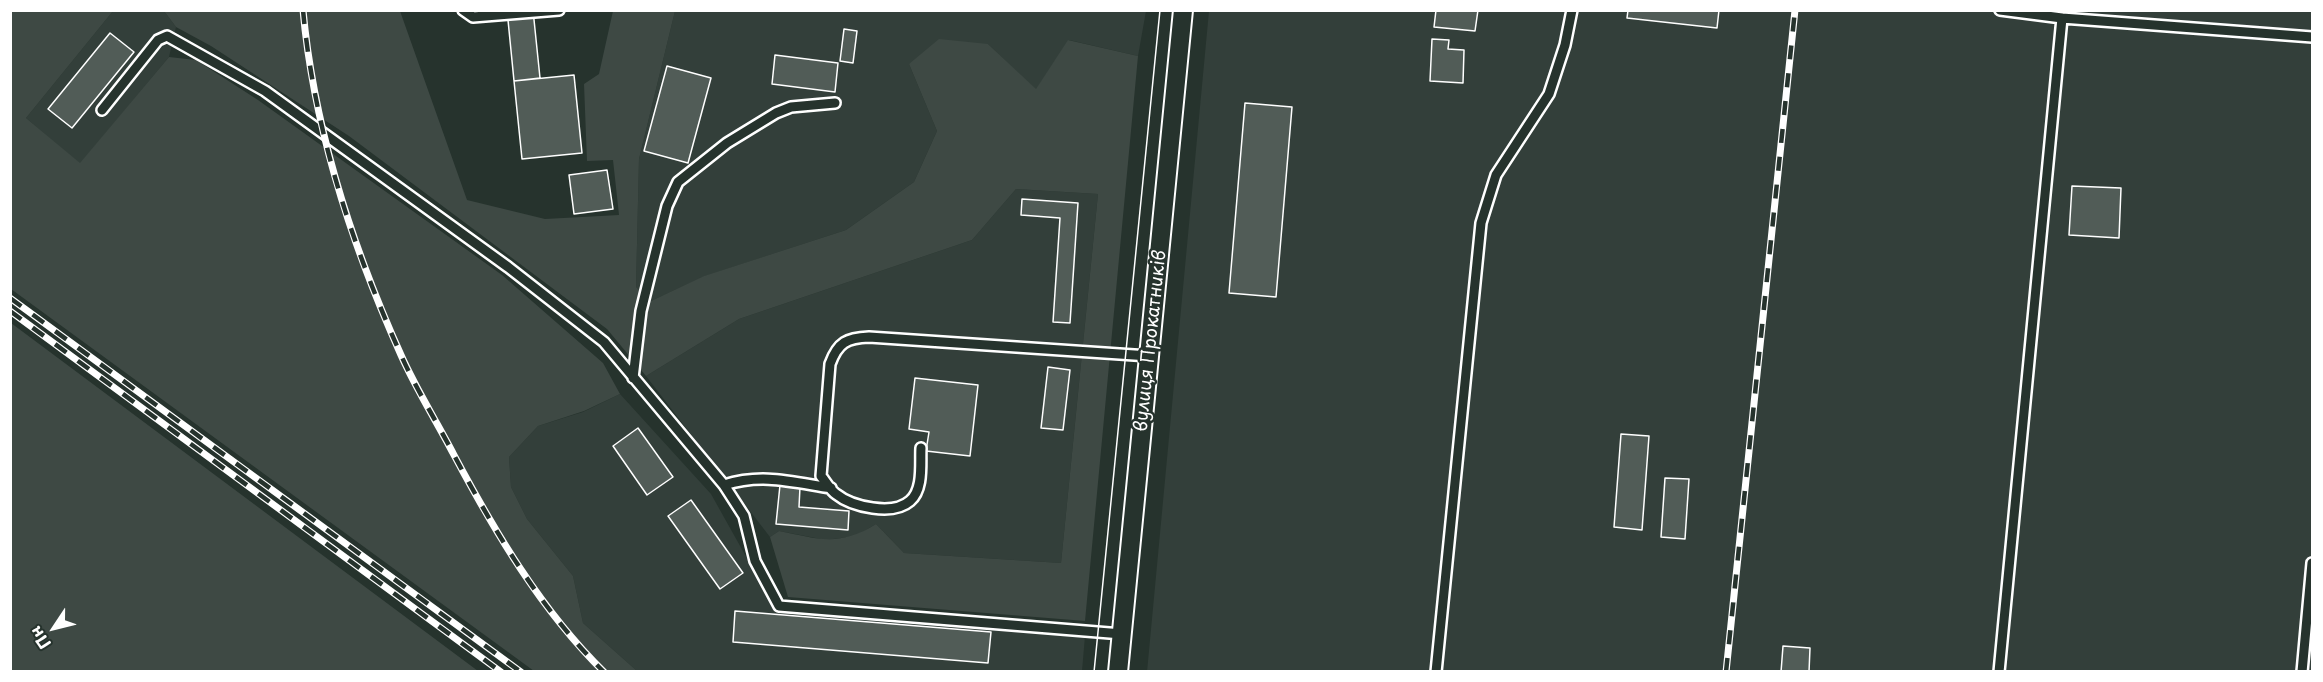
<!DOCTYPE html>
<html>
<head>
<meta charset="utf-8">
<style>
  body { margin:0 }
  #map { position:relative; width:2323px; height:682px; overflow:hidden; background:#26332d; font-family:"Playpen Sans",sans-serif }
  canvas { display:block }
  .frame { position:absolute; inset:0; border:12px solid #fff; pointer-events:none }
  .north { position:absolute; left:24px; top:598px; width:60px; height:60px; -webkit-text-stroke:4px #26332d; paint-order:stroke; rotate:235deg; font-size:16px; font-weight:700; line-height:24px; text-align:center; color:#fff }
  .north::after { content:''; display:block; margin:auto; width:21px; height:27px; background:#fff; clip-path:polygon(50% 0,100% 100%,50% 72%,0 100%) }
</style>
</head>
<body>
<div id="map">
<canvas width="2323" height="682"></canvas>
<div class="frame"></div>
<div class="north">Пн</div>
</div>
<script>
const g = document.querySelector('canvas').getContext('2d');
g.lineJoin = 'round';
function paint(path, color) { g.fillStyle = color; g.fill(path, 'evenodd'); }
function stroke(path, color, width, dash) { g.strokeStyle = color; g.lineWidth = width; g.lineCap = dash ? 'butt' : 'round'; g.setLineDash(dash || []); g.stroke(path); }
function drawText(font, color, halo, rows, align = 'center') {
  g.font = font + ' "Playpen Sans",sans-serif'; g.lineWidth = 5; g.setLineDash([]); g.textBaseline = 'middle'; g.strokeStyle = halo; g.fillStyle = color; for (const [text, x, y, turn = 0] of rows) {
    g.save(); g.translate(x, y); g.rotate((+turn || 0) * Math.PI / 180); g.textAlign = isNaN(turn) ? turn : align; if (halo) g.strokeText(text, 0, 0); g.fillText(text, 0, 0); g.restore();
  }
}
paint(new Path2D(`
  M113,11H164L176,27L169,57L80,164L26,118Z
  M675,11H1146L1138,56L1069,40L1036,90L988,44L909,64L937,131L914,182L846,230L705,276L651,301L636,287L639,159Z
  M1209,11H2312V671L1147,672Z
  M1016,189L1098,194L1061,563L904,553L876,524L856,536L826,540L779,531L770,537L646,376L739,319L972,240Z
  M620,394L711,494L777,612L1085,636L1082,671H637L583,623L573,576L527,519L511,487L509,457L538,426L583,412Z`), '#333f3a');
paint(new Path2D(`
  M11,10L113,11L26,118L80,163L169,57L196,60L258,100L502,275L603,363L620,394L584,411L538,426L509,457L511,487L527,519L573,576L583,623L637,671H534L11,289Z
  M164,11H400L467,200L545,219L619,215L613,160L587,161L584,84L599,74L613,11H675L639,159L636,287L651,301L704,276L846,230L914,182L937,131L909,64L939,39L988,44L1036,89L1068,40L1138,56L1085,621L788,597L770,537L779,531C819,539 839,547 876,524L904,553L1061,563L1098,194L1016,189L972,240L739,319L646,376L607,329L349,136L211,46L176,27Z
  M11,323L478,671H11Z`), '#3e4944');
const building = new Path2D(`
  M507,10H533L540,78L514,81Z
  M1436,10H1478L1475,31L1434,27Z
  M1628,10H1719L1717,28L1627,18Z
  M844,29L857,31L853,63L840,61Z
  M110,33L134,52L72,128L48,109Z
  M1432,39L1449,40L1448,49L1464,50L1463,83L1430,81Z
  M775,55L838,63L835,92L772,84Z
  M667,66L711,78L688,163L644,151Z
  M574,75L582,153L522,159L514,81Z
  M1245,103L1292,107L1276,297L1229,293Z
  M607,170L613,209L574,214L569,175Z
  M2072,186L2121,188L2119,238L2069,235Z
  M1022,199L1078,203L1070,323L1053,322L1060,218L1021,215Z
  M1048,367L1070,370L1063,430L1041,428Z
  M915,378L978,385L970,456L926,451L929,432L909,429Z
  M638,428L673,477L647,495L613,446Z
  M1621,434L1649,436L1642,530L1614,527Z
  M1665,478L1689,479L1685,539L1661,537Z
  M780,485L800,487L799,507L849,511L848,530L776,524Z
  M691,500L743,573L720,589L668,516Z
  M735,611L991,632L988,663L733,642Z
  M1783,646L1810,648L1809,672H1781Z`);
paint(building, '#515c57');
stroke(building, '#fff', 1.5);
const lane = new Path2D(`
  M463,10L473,17L559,10
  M2062,18L2312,37
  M102,110L158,40L167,36L265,91L508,267L604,342L724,485L744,516L755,561L779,606L1122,634
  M633,378L641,311L667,206L678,182L727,143L776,113L791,107L835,103
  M921,448C920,463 924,489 910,501C893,516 852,507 836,494C830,490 826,482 821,476L830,364C838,342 847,338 869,337L1149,356
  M724,485C762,473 792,482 831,488
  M1436,672L1481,223L1496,175L1549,94L1565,45L1572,10
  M1999,672L2062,18L2000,10
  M2302,672L2312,563`);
const street = new Path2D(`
  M1118,672L1183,10`);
stroke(lane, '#fff', 14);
stroke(street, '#fff', 22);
stroke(lane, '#26332d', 9);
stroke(street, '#26332d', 18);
stroke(new Path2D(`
  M1094,672L1160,10`), '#fff', 1.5);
const rail = new Path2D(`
  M303,10C314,130 352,246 401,355C416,389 437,422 454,455C495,532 541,610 604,672
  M10,298L521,672
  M10,311L501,672
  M1726,672L1795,10`);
stroke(rail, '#fff', 7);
stroke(rail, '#26332d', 4.5, [14]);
drawText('18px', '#fff', '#26332d', [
  ["вулиця Прокатників",1151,341,-84]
]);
</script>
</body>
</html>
